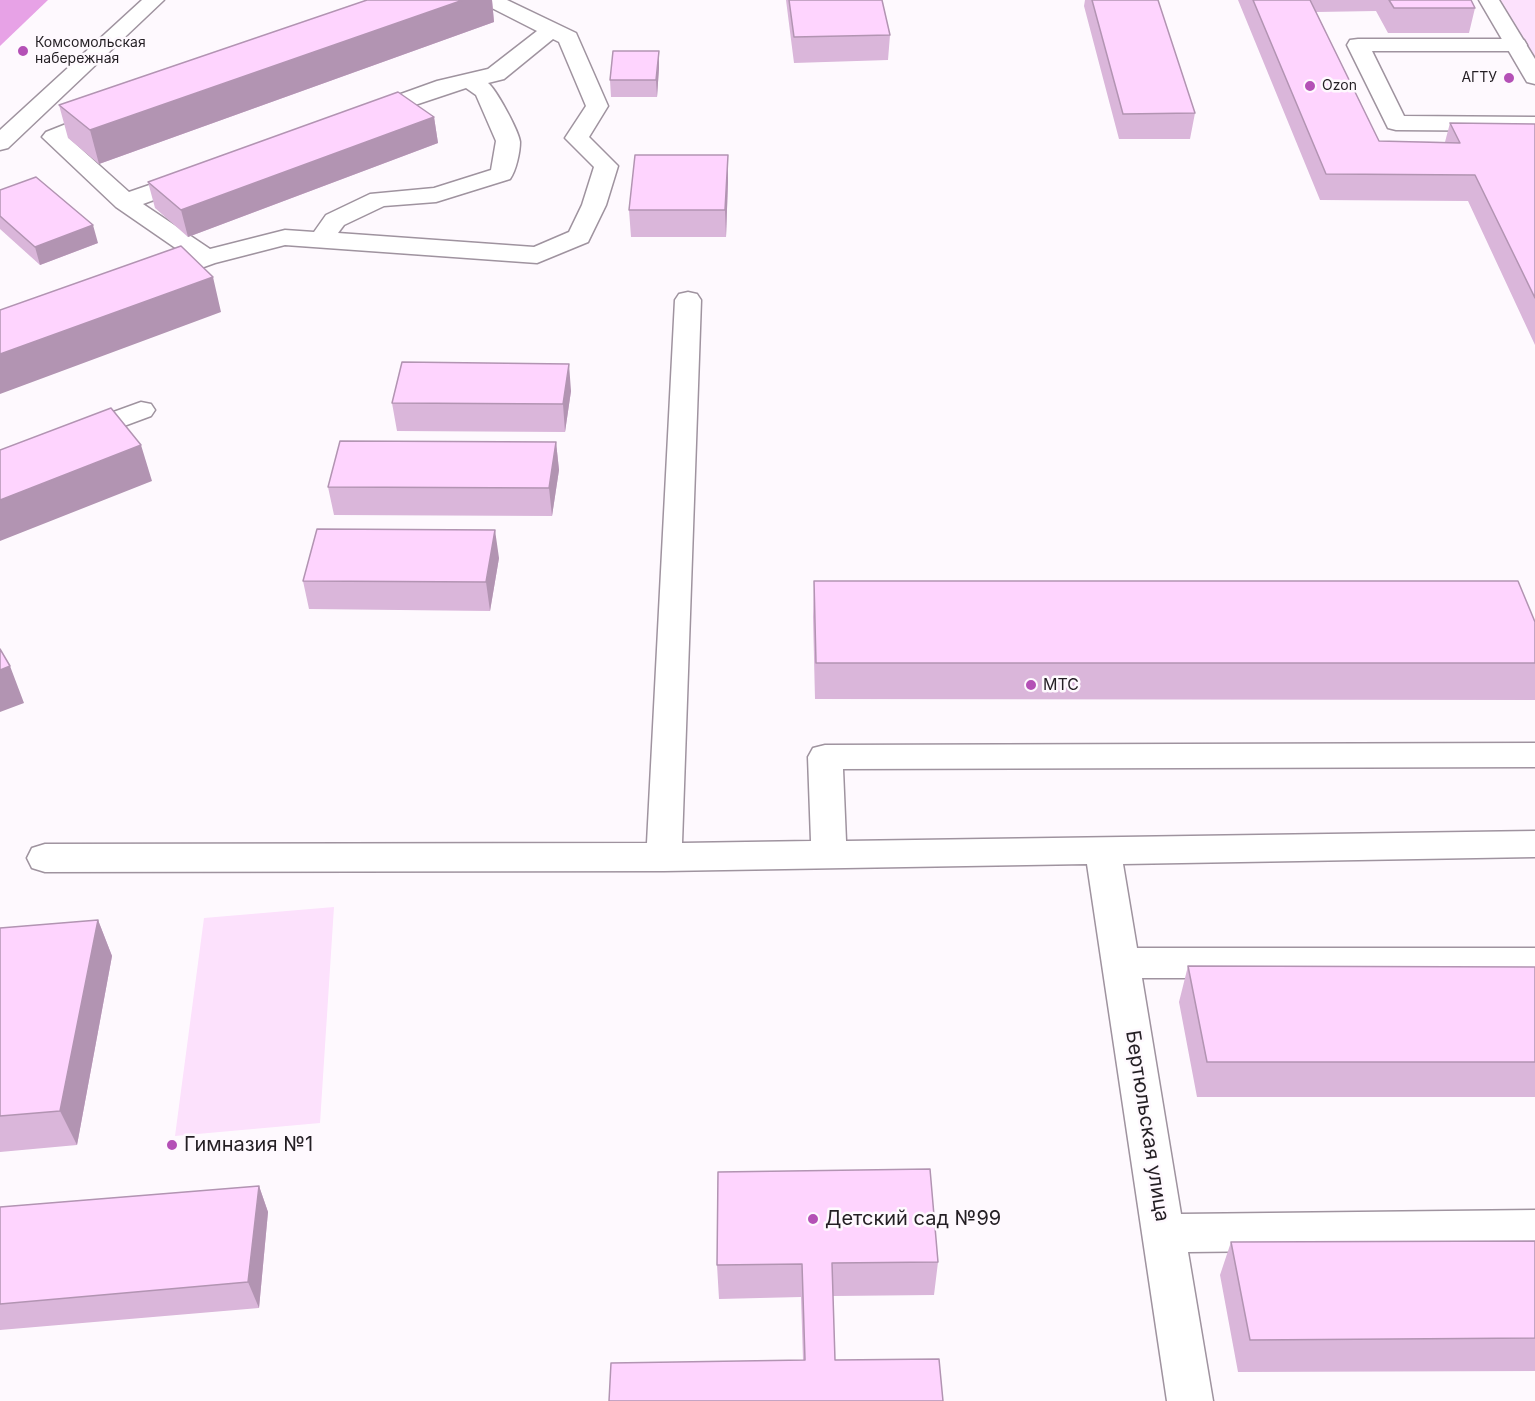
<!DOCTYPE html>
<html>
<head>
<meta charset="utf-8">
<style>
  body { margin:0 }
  canvas { display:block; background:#fef9fe }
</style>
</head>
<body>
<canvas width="1535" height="1401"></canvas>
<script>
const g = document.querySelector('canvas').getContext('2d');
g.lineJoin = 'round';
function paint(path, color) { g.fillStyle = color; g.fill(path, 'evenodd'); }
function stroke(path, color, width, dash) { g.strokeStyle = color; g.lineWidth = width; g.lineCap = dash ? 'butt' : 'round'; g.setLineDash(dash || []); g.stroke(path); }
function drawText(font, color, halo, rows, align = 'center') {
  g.font = font + ' Inter,sans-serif'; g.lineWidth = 5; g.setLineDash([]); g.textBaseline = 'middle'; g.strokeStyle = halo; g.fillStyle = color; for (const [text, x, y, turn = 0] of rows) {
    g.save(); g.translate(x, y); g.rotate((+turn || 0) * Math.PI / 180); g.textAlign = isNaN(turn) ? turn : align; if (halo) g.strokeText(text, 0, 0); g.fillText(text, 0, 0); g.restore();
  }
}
paint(new Path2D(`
  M1494,0H1535V70Z
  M334,907L320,1123L175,1136L204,918Z`), '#fce1fc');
paint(new Path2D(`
  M0,0H48L0,46Z`), '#e7a2e6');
const minor = new Path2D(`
  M142,0H164L8,148L0,150V130Z
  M481,0H507L576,33L608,106L589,137L618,166L606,205L588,242L537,263L285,245L215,263L154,285L145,282L141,277L145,272L187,256L116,207L42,137L46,132L99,111L107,109L115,111L118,116L115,121L70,139L129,192L184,173L192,171L200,173L204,178L200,183L143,204L210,249L285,230L314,232L326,215L370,194L434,188L491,170L496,141L476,95L466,88L367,121L359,119L356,114L359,109L437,81L488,69L537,31L484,4ZM553,39L559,42L586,106L565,138L594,167L582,205L569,232L534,247L338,233L344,225L384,206L436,202L510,179C516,171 520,152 520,142C519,131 496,89 488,83L504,79Z
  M1358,39H1516L1524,40L1527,45L1524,50L1516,51H1372L1404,116L1535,117V131L1396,130L1388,128L1347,45L1350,40Z
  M688,292L697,294L701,300L682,843L811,841L808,757L813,748L825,745L1535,743V767L843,769L846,841L1535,831V857L1123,864L1137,948H1535V978H1142L1181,1214L1535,1210V1248L1188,1252L1213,1401H1167L1087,864L664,871L45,872L32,868L27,858L32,848L45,844L647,843L675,300L679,294Z
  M141,402L151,404L155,410L151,416L0,472V453Z`);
const highway = new Path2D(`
  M1479,0H1499L1535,59V84L1527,82L1524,77Z`);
stroke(minor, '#9f939f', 3);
stroke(highway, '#9f939f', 3);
paint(minor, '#fff');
paint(highway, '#fff');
paint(new Path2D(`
  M367,0H492L494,22L99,164L68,138L59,105Z
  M786,0H882L890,35L888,60L794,63Z
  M1085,0H1158L1195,113L1190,139H1119L1084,6Z
  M1238,0H1471L1475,8L1469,33H1388L1376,11L1316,12L1379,141L1445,142L1450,123L1535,124V345L1468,201L1320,200Z
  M659,51V68L657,97H611L610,80Z
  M434,117L438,143L188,237L155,208L148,182Z
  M728,181L726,237H631L629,210Z
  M0,190L98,243L40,265L0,229Z
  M571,391L565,432L397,431L392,403Z
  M556,442L559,470L552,516L334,515L328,487Z
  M499,558L490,611L309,609L303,581Z
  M814,581L1535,622V700L815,699L813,617Z
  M98,920L112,956L77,1145L0,1152V928Z
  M1188,966L1535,967V1097H1197L1179,1002Z
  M718,1172L938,1262L934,1295L833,1296L835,1360H803L801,1297L719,1299L717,1265Z
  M259,1186L268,1212L259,1308L0,1330V1207Z
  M1535,1241V1371L1238,1372L1220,1275L1231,1242Z`), '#dab6da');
paint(new Path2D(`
  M463,0H492L494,22L99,164L90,130Z
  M659,51V68L657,97L656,80Z
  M434,117L438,143L188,237L181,210Z
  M728,155V181L726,237L725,210Z
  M93,225L98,243L40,265L35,247Z
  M213,277L221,312L0,394V354Z
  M569,364L571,391L565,432L563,404Z
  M556,442L559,470L552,516L549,488Z
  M141,445L152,481L0,541V500Z
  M495,530L499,558L490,611L486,582Z
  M10,666L24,703L0,712V670Z
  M98,920L112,956L77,1145L60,1111Z
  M259,1186L268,1212L259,1308L248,1282Z`), '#b294b2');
const building = new Path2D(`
  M367,0H463L90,130L59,105Z
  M789,0H882L890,35L794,37Z
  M1092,0H1158L1195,113L1123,114Z
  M1253,0H1310L1379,141L1460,143L1450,123L1535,124V298L1475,175L1326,174Z
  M1389,0H1471L1475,8H1394Z
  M613,51H659L656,80H610Z
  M398,92L434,117L181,210L148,182Z
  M635,155H728L725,210H629Z
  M36,177L93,225L35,247L0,216V190Z
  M181,246L213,277L0,354V310Z
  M402,362L569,364L563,404L392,403Z
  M111,408L141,445L0,500V450Z
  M340,441L556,442L549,488L328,487Z
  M317,529L495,530L486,582L303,581Z
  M814,581H1518L1535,622V663H816Z
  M0,649L10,666L0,670Z
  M98,920L60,1111L0,1116V928Z
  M1188,966L1535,967V1062H1207Z
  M930,1169L938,1262L832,1263L835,1360L939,1359L943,1401H609L611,1363L805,1360L802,1264L717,1265L718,1172Z
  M259,1186L248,1282L0,1304V1207Z
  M1535,1241V1338L1250,1340L1231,1242Z`);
paint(building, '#fed4fe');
stroke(building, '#b294b2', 1.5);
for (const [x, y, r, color] of [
  [23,51,6,"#b450b6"],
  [1509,78,6,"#b450b6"],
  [1310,86,6,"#b450b6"],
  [1031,685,6,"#b450b6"],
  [172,1145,6,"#b450b6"],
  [813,1219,6,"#b450b6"]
]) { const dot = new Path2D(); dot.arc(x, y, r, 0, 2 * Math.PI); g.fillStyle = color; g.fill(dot); stroke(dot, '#fef9fe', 2); }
drawText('14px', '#241f24', '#fef9fe', [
  ["Комсомольская",35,43],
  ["набережная",35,59],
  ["АГТУ",1497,78,"right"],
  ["Ozon",1322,86]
], 'left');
drawText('16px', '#241f24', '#fef9fe', [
  ["МТС",1043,685]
], 'left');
drawText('20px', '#241f24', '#fef9fe', [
  ["Бертюльская улица",1147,1126,81]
]);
drawText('20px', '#241f24', '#fef9fe', [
  ["Гимназия №1",184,1145],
  ["Детский сад №99",825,1219]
], 'left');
</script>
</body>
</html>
